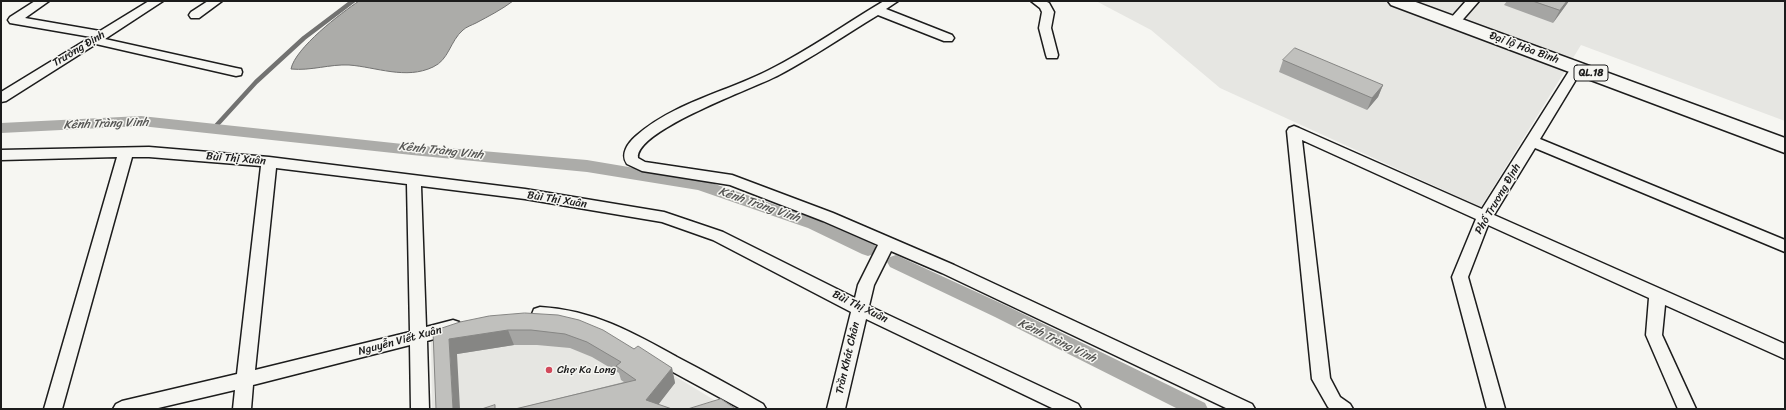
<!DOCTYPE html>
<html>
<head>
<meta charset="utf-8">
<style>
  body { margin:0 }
  #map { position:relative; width:1786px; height:410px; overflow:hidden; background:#f6f6f2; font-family:Sriracha,sans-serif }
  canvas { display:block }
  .frame { position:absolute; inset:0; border:2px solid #1c1c1c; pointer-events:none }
</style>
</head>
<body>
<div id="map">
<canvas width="1786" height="410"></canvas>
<div class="frame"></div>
</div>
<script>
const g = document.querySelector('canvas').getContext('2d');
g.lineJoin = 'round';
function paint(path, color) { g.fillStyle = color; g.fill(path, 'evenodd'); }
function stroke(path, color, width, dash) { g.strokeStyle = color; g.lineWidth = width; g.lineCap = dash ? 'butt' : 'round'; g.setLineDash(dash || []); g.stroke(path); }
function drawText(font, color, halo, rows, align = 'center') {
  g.font = font + ' Sriracha,sans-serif'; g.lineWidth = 3; g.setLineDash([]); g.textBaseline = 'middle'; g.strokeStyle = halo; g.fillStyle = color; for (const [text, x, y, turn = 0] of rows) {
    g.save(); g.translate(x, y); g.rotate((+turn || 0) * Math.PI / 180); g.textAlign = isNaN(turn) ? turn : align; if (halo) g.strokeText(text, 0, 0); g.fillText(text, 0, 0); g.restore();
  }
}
paint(new Path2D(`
  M1096,1H1785V121L1581,45L1481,207L1220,88L1151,30Z
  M476,329L625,346L729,409H432L431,342Z`), '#e6e6e2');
const water = new Path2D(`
  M359,1H513C501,10 489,16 476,23C472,25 466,27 463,30C450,41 449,60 433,67C406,80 376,67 349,65C330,64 311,71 291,69C295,48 341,13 359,1Z`);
paint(water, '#acaca9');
stroke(water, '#727271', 1);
stroke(new Path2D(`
  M214,128L256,82L304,38L353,1`), '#727271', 4.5);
paint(new Path2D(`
  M141,116L412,145L587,160L700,179L820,220L874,244L877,249L874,254L868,256L862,254L808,228L698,190L587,172L412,155L141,126L1,133V123Z
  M896,255L1009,307L1205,403L1208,409H1178L995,317L890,267L887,262L890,257Z`), '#acaca9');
const minor = new Path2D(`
  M35,1H49L25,18L100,31L149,1H163L105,39L236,68L241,69L242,72L241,75L236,76L96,44L6,101L1,102V92L91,37L10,23L8,20L10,17Z
  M208,1H222L199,18H191L189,15L191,12Z
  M884,1H898L886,9L952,35L954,38L952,41H944L878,15C845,35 813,57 779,75C755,88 635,130 638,158L645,162L732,175L833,213L954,265L1252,404L1255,409H1228L942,273L891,251L874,285L869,306L1078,404L1081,409H1054L866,319L845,409H827L851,312L713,240L662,222L525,199L421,186L426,327L453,320L459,322L461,327L459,332L427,341L429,409H411L410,345L253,385L251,409H233L235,390L154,409H113L116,404L122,401L237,374L261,166L149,157H132L62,409H44L117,157L1,160V150L149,147L269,157L525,189L664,212L723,232L855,298L858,285L878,245L823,221L730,185L642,171L627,164C620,154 628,143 636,136C673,103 726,92 769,70C809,50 845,24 884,1ZM276,168L407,184L410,332L255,370Z
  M1031,1H1045L1049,3L1054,12L1051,28L1058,55L1057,58H1047L1046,55L1039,28L1042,12L1040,8Z
  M1466,1H1479L1458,25H1450L1448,22L1450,19Z
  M1577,64L1582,65L1583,68L1540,139L1785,240V252L1535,148L1494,215L1785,344V359L1665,305L1662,335L1696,409H1678L1646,335L1649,298L1488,225L1468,277L1505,409H1487L1452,277L1476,219L1302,140L1330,378L1340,397L1350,404L1353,409H1330L1328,407L1312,379L1287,131L1289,128L1294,126L1299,128L1482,209L1571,68L1572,65Z
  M540,307C593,310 632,332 677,357C706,372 735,388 763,404L766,409H741L603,334C590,329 577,325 563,322C553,320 544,322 534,319L532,314L534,309Z`);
const trunk = new Path2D(`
  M1388,1H1413L1785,138V153L1391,5Z`);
stroke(minor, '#1c1c1c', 3);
stroke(trunk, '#1c1c1c', 3);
paint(minor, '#f6f6f2');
paint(trunk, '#f6f6f2');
paint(new Path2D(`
  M1507,1H1569L1553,23L1504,5Z
  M1283,60L1383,85L1378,97L1367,110L1279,72Z
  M489,316L634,349L672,368L675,383L658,404L515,409L624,382L621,380L619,373L592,357L570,348L537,345H514L457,354L433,331Z`), '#a5a5a3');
paint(new Path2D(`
  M1567,1H1569L1553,23L1560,10Z
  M1383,85L1378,97L1367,110L1372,98Z
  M508,330L514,345L457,354L460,409H453L449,339Z
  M672,368L675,383L655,409L646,400Z`), '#868684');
const building = new Path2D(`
  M1533,1H1567L1560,10Z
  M1295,48L1383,85L1372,98L1283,60Z
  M525,313L558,315L579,320L603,330L634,349L638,346L672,368L646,400L672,409H515L636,380L616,366L621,362L587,342L565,334L531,330H508L449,339L453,409H436L433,331L460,322L489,316Z
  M721,399L736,409H688Z
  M495,405V409H482Z`);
paint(building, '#c0c0bd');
stroke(building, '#868684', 1);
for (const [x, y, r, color] of [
  [549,370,4,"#d1495b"]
]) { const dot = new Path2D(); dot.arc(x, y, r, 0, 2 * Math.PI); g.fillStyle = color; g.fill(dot); stroke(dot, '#f6f6f2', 1.5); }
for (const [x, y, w] of [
  [1591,73,34]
]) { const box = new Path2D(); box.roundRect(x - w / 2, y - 8, w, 16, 3); g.fillStyle = '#f6f6f2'; g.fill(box); stroke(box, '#1c1c1c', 1); }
drawText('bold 10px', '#1c1c1c', null, [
  ["QL.18",1591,73]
]);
drawText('11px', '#1c1c1c', '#f6f6f2', [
  ["Đại lộ Hòa Bình",1524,48,20],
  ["Trường Định",79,49,-31],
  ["Bùi Thị Xuân",236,159,5],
  ["Phố Trương Định",1498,199,-60],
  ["Bùi Thị Xuân",557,200,9],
  ["Bùi Thị Xuân",860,307,26],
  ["Nguyễn Viết Xuân",400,341,-15],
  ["Trần Khát Chân",848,358,-77]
]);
drawText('11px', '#1c1c1c', '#f6f6f2', [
  ["Chợ Ka Long",557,370]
], 'left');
drawText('italic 12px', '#565654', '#f6f6f2', [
  ["Kênh Tràng Vinh",106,124,-2],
  ["Kênh Tràng Vinh",441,151,6],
  ["Kênh Tràng Vinh",759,205,19],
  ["Kênh Tràng Vinh",1057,341,26]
]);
</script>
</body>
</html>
